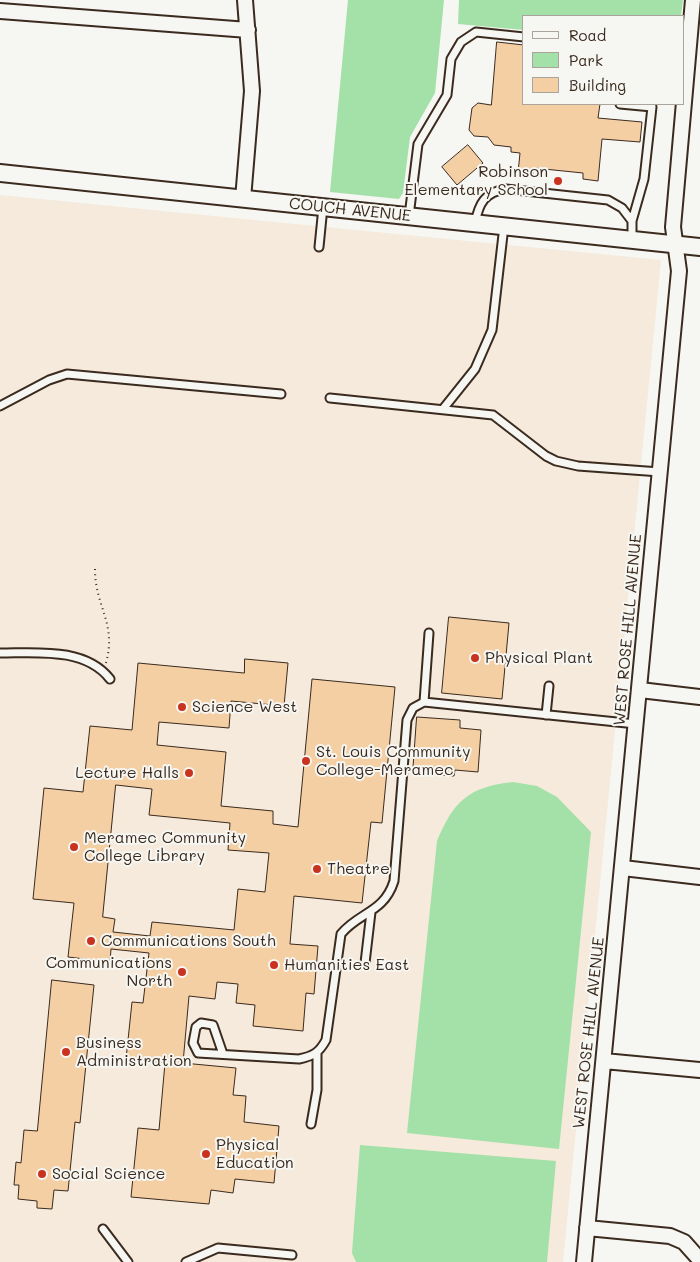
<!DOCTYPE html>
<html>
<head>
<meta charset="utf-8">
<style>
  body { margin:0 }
  #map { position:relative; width:700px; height:1262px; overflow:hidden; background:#f6f6f2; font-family:Mali,sans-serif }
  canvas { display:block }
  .legend { position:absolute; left:522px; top:15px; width:162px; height:90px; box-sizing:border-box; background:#f6f6f2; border:1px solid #aba49d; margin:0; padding:6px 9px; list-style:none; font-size:15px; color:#3b2a1e }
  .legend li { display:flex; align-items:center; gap:10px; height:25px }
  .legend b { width:25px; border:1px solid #aba49d }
</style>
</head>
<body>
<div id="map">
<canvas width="700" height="1262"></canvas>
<ul class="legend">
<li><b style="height:6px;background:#f6f6f2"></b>Road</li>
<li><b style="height:14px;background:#a4e1a8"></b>Park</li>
<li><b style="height:14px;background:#f4cfa4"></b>Building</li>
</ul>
</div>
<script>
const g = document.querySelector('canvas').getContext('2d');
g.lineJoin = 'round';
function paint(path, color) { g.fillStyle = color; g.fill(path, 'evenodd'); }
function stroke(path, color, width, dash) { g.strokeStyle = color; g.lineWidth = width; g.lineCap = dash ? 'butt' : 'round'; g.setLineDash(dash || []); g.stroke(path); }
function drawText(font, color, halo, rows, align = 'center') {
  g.font = font + ' Mali,sans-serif'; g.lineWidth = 4; g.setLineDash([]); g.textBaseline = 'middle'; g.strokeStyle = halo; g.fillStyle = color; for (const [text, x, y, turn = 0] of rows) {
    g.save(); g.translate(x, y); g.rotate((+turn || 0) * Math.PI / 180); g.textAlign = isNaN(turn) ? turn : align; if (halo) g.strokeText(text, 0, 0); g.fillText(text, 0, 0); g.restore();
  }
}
paint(new Path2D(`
  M0,195L661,260L563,1262H0Z`), '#f5eadb');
paint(new Path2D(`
  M348,0H444L435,93L410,137L403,193L399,199L330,192Z
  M459,0H683L681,16H524V30L458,24Z
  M513,782L537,786L557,797L591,832L559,1149L407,1133L437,841C454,801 468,787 513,782Z
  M360,1145L556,1161L547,1262H356L352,1253Z`), '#a4e1a8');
const building = new Path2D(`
  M497,42L524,45V104H600L598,118L642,122L640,142L602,139L598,181L583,179V173L534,168L533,174L518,173L520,153L511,152V147L494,145L488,137L474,136L469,130L472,108L478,103L491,105Z
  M468,145L483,163L457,185L442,167Z
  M449,617L509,623L502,699L442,693Z
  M245,659L288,663L284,706L231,701L229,728L159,722L157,745L226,752L221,806L273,811V824L298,827L312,679L395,687L382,823L371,822L362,903L294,896L290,944L318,946L314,994L306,993L303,1031L253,1026L255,1005L236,1003L238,984L217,982L215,999L189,996L183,1063L236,1068L233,1095L246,1096L244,1122L279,1126L274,1183L235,1179L233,1193L211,1190L209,1204L131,1197L138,1128L159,1130L165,1063L126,1059L132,1002L143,1003L149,953L111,949L110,962L68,957L74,903L33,899L44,788L83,792L90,726L132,730L138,663L244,673ZM116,785L152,789L149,815L230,823L228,850L269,853L265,892L238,889L234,930L152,922L150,936L113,932L115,919L103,917Z
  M417,717L460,720V728L481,730L478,772L455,770L454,776L413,773Z
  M52,980L94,985L80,1123L75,1122L68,1191L54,1190L52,1209L37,1208V1201L18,1199L19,1185H14L16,1162L21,1163L24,1130L37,1131Z`);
paint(building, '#f4cfa4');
stroke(building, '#3b2a1e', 1);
const service = new Path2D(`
  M620,104L652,107L644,179L632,221
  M409,216L418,144L447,95L451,59L461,42L476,32L524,37
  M475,223C479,203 485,192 506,189L608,200L622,208L632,221V239
  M319,247L323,207
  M330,398L493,415L546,456L556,461L578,466L660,472
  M0,406L49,380L67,374L281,394
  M443,409L475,369L492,330L504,226
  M0,653C36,653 85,647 110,679
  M424,702L636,724
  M546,715L549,686
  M365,963L371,912
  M223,1054L213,1025L201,1023L196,1027L193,1043L198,1053L299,1059C313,1056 319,1053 326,1040L341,934C359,912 384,913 394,881L407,720L413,708L424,702L429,633
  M311,1124L317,1090V1053
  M103,1229L128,1262
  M186,1262L218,1248L292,1255`);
const minor = new Path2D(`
  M0,11L248,30
  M243,199L252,91L245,0
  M640,690L700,697
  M623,868L700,877
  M604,1061L700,1070
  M587,1228L670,1236L684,1242L700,1260
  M584,1262L679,271L673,227L693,0`);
const tertiary = new Path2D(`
  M0,173L700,247`);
stroke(service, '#3b2a1e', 11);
stroke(minor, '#3b2a1e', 18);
stroke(tertiary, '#3b2a1e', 20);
stroke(new Path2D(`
  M95,569C95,607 117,623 106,663`), '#3b2a1e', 2, [1, 4]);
stroke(service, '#f6f6f2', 7);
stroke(minor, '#f6f6f2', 14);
stroke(tertiary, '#f6f6f2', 16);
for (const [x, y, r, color] of [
  [558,181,5,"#c8321e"],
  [475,658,5,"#c8321e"],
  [182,707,5,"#c8321e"],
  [306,761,5,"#c8321e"],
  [189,773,5,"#c8321e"],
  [74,847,5,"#c8321e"],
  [317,869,5,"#c8321e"],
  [91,941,5,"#c8321e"],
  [274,965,5,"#c8321e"],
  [182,972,5,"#c8321e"],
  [66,1052,5,"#c8321e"],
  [206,1154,5,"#c8321e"],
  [42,1174,5,"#c8321e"]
]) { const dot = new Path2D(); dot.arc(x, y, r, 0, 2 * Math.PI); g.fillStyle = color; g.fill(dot); stroke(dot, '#f6f6f2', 2); }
drawText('16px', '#3b2a1e', '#f6f6f2', [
  ["Robinson",548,172,"right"],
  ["Elementary School",548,190,"right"],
  ["Physical Plant",485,658],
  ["Science West",192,707],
  ["St. Louis Community",316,752],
  ["College-Meramec",316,770],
  ["Lecture Halls",179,773,"right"],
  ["Meramec Community",84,838],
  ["College Library",84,856],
  ["Theatre",327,869],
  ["Communications South",101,941],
  ["Communications",172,963,"right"],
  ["North",172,981,"right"],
  ["Humanities East",284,965],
  ["Business",76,1043],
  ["Administration",76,1061],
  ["Physical",216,1145],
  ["Education",216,1163],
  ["Social Science",52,1174]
], 'left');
drawText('16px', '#3b2a1e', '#f6f6f2', [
  ["COUCH AVENUE",350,210,6],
  ["WEST ROSE HILL AVENUE",628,630,-85],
  ["WEST ROSE HILL AVENUE",589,1033,-84]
]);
</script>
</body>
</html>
